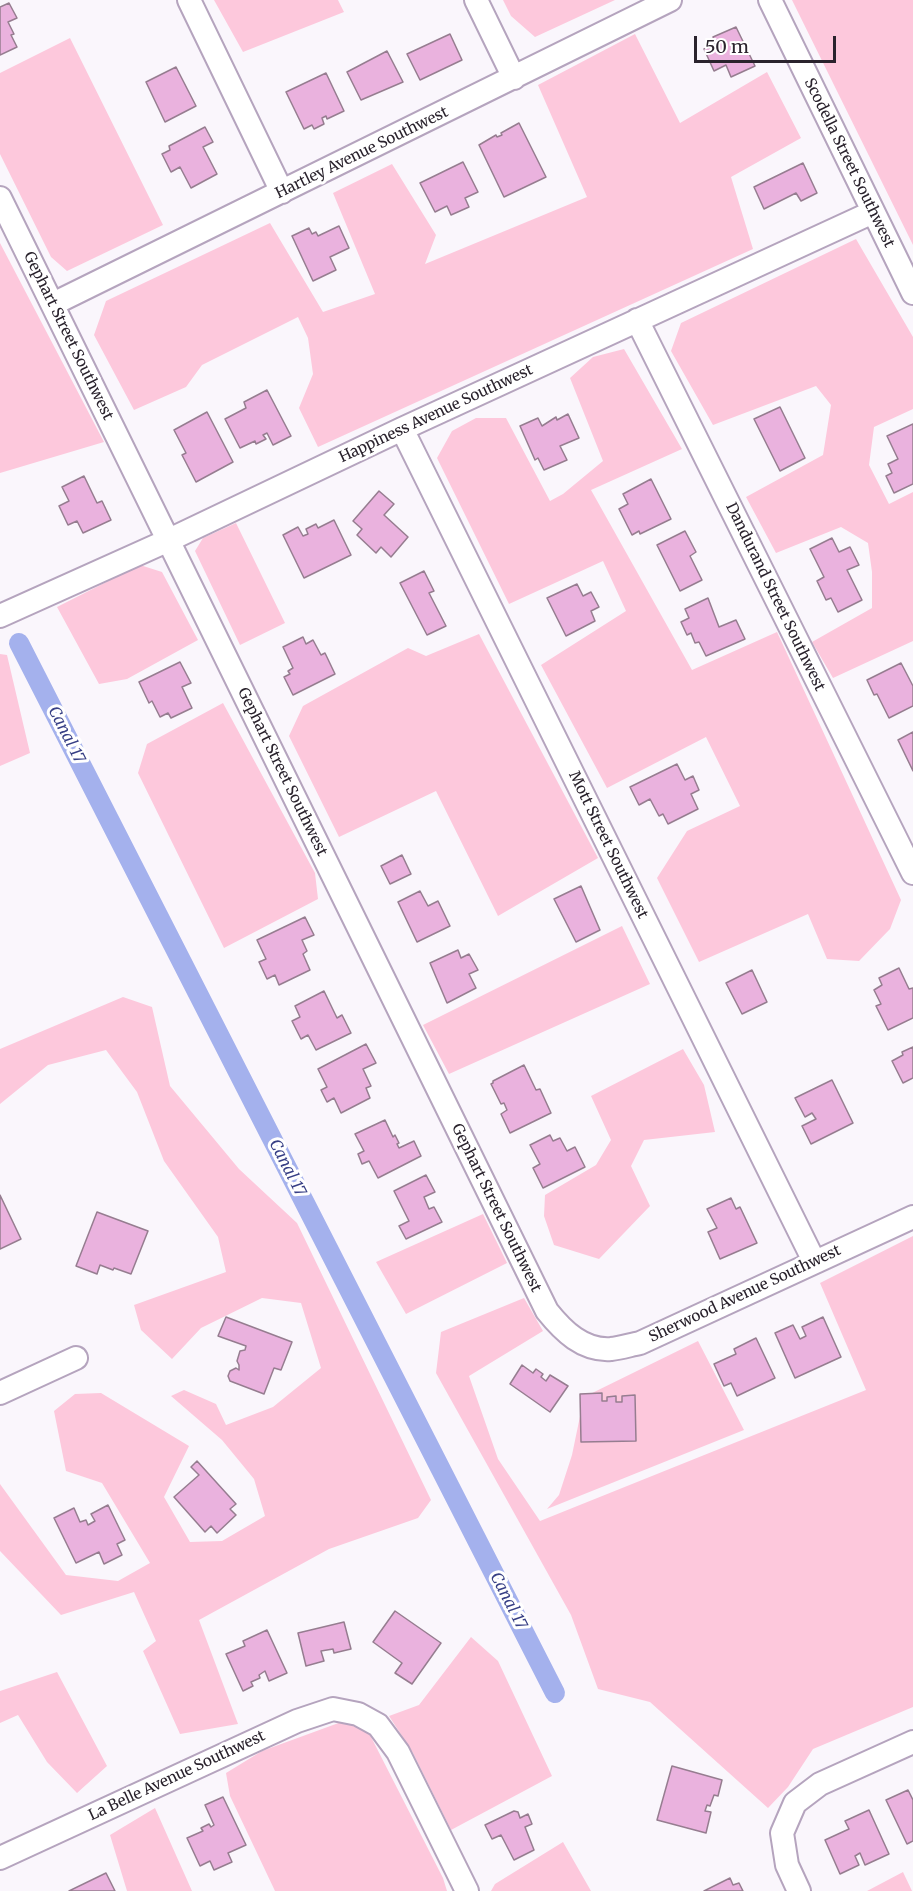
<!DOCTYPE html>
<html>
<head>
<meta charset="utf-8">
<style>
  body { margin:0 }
  #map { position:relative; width:913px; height:1891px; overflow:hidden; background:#faf6fc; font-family:Merriweather,serif }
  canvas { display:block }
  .scale { position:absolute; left:694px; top:36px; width:142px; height:27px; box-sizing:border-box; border:3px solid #2a232d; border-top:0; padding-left:8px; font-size:18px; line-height:21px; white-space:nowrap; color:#2a232d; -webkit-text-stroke:4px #fff; paint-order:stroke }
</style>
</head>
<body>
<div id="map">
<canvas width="913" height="1891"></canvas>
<div class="scale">50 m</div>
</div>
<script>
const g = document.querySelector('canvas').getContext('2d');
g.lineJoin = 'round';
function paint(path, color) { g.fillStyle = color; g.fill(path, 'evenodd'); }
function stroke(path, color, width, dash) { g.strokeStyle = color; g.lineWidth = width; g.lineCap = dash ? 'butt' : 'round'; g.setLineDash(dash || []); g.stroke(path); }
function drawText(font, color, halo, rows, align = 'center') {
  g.font = font + ' Merriweather,serif'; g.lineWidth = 6; g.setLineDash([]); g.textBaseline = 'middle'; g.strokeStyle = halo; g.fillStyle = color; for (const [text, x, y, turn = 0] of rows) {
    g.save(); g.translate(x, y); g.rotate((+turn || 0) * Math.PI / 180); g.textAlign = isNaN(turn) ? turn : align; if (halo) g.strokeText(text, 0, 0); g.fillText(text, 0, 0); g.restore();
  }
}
paint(new Path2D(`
  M214,0H338L344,12L243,52Z
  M503,0H615L535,37L511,16Z
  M792,0H913V245Z
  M635,34L680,123L767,72L801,138L731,177L753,249L318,447L299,408L313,374L308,338L298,317L202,365L186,387L134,410L94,335L106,301L270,223L323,312L375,294L333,193L392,164L436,235L425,264L587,197L538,85Z
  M70,38L163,225L67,271L51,257L0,154V73Z
  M856,239L913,337V409L874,427L869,465L889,504L913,492V641L833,678L812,642L872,608V572L868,543L841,527L776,553L746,497L823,455L831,405L816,386L713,425L671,351L681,323Z
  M0,243L104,442L0,473Z
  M624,349L682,449L591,490L692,670L777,632L901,900L890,929L859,961L827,959L808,914L699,962L657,878L687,831L740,806L706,737L607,788L541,665L626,611L603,561L509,604L437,458L452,431L476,418H506L550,501L563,494L603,461L570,378L593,357Z
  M236,523L285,623L240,645L195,551L203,538Z
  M140,565L162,572L198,640L127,679L99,684L57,607Z
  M479,634L598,858L498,916L436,791L339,837L289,736L303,706L408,648L426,656Z
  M0,654L7,655L30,753L0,766Z
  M223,703L315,873L318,899L224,948L138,773L147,744Z
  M622,926L650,984L449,1074L423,1025Z
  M123,997L152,1007L170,1086L239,1169L297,1223L431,1500L418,1518L329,1549L199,1620L238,1724L180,1734L143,1651L156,1641L134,1592L61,1615L0,1551V1484L66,1575L118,1581L150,1563L102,1483L66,1471L54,1411L75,1394L101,1393L189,1446L164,1497L190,1542L222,1541L265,1516L254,1479L222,1440L171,1396L184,1390L216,1404L226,1425L273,1407L321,1368L301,1303L262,1298L201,1328L172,1359L141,1330L134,1305L226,1272L218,1237L164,1161L137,1092L106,1050L48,1065L0,1104V1049Z
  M683,1049L704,1085L715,1132L644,1140L631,1166L650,1206L599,1259L554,1245L544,1216L545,1195L596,1165L611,1140L591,1096Z
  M483,1214L507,1263L406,1314L376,1262Z
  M913,1236V1707L813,1749L788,1787L768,1808L650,1702L598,1689L571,1615L436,1373L441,1332L524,1298L543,1331L469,1376L498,1459L540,1521L866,1390L820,1283Z
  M698,1341L744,1430L547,1509L559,1495L572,1455L584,1397Z
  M471,1637L498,1661L552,1776L451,1830L413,1753L389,1716L419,1705Z
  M57,1672L107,1766L77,1793L47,1762L18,1715L0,1723V1691Z
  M344,1721L369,1733L443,1878L447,1891H275L230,1796L226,1773L262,1751Z
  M155,1808L192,1891H127L110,1835Z
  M563,1842L591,1891H491L495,1884Z
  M903,1872L912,1891H867Z`), '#fdc8dc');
stroke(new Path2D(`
  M19,643L555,1693`), '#a4b1ed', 20);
const building = new Path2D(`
  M9,3L17,18L8,22L14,34L11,35L17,47L0,55V7Z
  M736,27L755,66L731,77L726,65L714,71L704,49L716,43L713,37Z
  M450,34L462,60L420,80L407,54Z
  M387,51L403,82L361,100L347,72Z
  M176,67L196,106L165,122L146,82Z
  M326,73L344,111L327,119L326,116L322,118L324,124L314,129L312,125L304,129L286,92Z
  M519,123L546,177L504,197L479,145L496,135L497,137L502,135L501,133Z
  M205,127L213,142L203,147L217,174L191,188L180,167L171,172L162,154L170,150L169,146Z
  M463,162L478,192L465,198L469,207L451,215L447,206L435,212L420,183Z
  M803,163L817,193L801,201L796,193L764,209L754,187Z
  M339,226L349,248L330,257L336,270L313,281L292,236L309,228L312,234L316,232L318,236Z
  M267,390L291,436L273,445L267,433L263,435L266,439L256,444L255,441L240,448L225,419L246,408L244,402Z
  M780,407L805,458L780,471L754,419Z
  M207,412L233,462L196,482L182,455L186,453L174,430Z
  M568,414L579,438L560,446L567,460L544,470L538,458L535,460L520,426L538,418L542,426L556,417L557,420Z
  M913,424V484L894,493L886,476L892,473L888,464L898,459L887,436Z
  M84,476L97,503L102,501L111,520L83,533L77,521L68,525L59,506L69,501L62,487Z
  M651,479L671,519L640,534L639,531L632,535L619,509L628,504L623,494Z
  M379,491L394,504L384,515L408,537L391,557L381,547L376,553L357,535L362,529L353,521Z
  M334,520L351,555L304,578L283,535L298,527L303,536L308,534L306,529L316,524L318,528Z
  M685,531L696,552L690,556L702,580L680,591L657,545Z
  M832,538L839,552L850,547L859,565L847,570L862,600L838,612L831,598L826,600L817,581L824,577L810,549Z
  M424,571L434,591L429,593L446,626L427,635L400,583Z
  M577,584L583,596L591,592L599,607L591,611L595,621L566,636L547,598Z
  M708,598L719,627L736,620L745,639L706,656L699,642L695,643L691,633L687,635L681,622L689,618L685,609Z
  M303,637L306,644L313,640L321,655L325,653L335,674L293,695L284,677L290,674L288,671L293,668L283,647Z
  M180,662L191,683L182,687L192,708L171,718L168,713L160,717L152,701L149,703L139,682Z
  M901,663L913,686V706L889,718L877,694L874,695L867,680Z
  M913,732V771L898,740Z
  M677,764L685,780L693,776L699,790L691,794L698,809L668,824L663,814L659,816L650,799L639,805L630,787Z
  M402,855L411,874L390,884L381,866Z
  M581,886L600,930L576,942L554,899Z
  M420,891L428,906L438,901L450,926L417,942L398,902Z
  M305,917L314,935L302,940L307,951L303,954L310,970L279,985L275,975L267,979L259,962L266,959L257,940Z
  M458,950L461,958L469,954L478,970L469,974L476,988L447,1003L430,963Z
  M899,968L909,989L913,988V1018L888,1030L876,1006L881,1004L874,990L882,985L879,978Z
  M752,970L767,1002L742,1014L726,983Z
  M324,991L337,1018L342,1015L351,1033L316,1050L308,1035L301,1039L292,1021L300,1017L295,1006Z
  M366,1044L376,1063L363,1069L371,1086L366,1088L370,1098L341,1113L334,1098L327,1102L321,1090L327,1087L318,1069Z
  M913,1047V1078L903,1083L892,1061L903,1055L902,1052Z
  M524,1065L536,1090L540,1089L551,1113L510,1133L501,1114L507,1110L504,1103L501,1104L491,1084L493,1083V1081Z
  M832,1080L853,1123L811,1144L802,1126L816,1119L812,1113L805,1117L795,1098Z
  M385,1120L393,1137L395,1135L399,1143L397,1144L399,1148L414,1141L421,1156L378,1178L369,1161L362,1164L358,1154L364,1151L355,1134Z
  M550,1135L553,1141L560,1138L567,1151L575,1147L585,1167L543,1188L533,1168L540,1164L530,1145Z
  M426,1175L435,1192L424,1197L429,1209L434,1207L442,1222L406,1239L399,1226L409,1221L394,1191Z
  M0,1195L21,1239L0,1249Z
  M731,1198L736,1209L740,1207L757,1243L720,1259L708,1232L717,1228L707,1209Z
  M97,1212L148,1231L131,1274L114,1268L113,1270L100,1265L97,1274L76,1266Z
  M226,1317L292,1342L281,1370L274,1368L264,1394L230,1381L228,1376L230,1371L236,1368L239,1370V1365L237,1361L240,1351L245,1350L246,1346L218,1336Z
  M823,1317L841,1357L795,1378L775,1333L793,1325L800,1339L806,1336L802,1327Z
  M756,1338L775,1378L737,1396L731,1383L724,1386L714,1364L736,1354L734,1349Z
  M522,1365L533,1373L536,1369L543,1374L541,1377L546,1381L550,1375L568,1386L550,1412L510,1384Z
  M602,1393V1401H607V1397L616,1396V1402H622V1396L635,1395L636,1441L581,1442L580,1394Z
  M197,1461L236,1504L230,1509L236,1515L217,1533L211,1526L205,1532L174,1497L199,1475L191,1467Z
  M108,1505L125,1540L117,1544L122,1555L104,1564L99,1552L76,1563L54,1518L74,1508L80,1522L86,1520L88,1525L95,1521L91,1514Z
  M395,1611L441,1643L412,1684L395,1673L402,1663L373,1642Z
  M344,1622L351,1649L334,1653L333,1649L321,1651L324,1661L306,1666L298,1633Z
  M267,1630L287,1673L269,1681L265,1671L259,1675L260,1678L251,1682L253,1686L243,1691L226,1654L245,1646L243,1641Z
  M672,1766L722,1780L718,1796L714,1795L710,1806L707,1805L705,1811L711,1812L706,1833L657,1820Z
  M908,1790L913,1800V1841L907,1844L886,1800Z
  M223,1797L246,1845L228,1853L232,1862L214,1870L210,1861L200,1866L187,1838L203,1831L201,1828L209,1824L211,1827L214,1825L205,1805Z
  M869,1810L889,1854L865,1865L860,1853L855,1856L859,1865L840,1874L825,1840L849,1829L845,1821Z
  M514,1811L518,1812L520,1818L528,1814L532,1824L525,1827L534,1850L514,1860L501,1835L492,1839L485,1825Z
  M106,1873L115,1891H69Z
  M730,1878L733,1885L739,1883L743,1891H704Z`);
paint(building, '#eab2de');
stroke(building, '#967d90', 1.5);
const minor = new Path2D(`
  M189,0L282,192
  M476,0L514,78
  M770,0L913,293
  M0,198L547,1311C563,1331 583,1351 611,1349C620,1348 630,1345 640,1343L913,1217
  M53,304L670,0
  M637,320L913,873
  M402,429L814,1261
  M0,616L169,540L402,429L873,212
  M0,1393L76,1358
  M0,1858L297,1721L333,1709L358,1714L378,1725L398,1752L467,1891
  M799,1891L787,1865L782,1833L795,1803L820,1784L913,1742`);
stroke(minor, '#b5a4be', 26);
stroke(minor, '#fff', 22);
drawText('15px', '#2a232d', '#fff', [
  ["Hartley Avenue Southwest",362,153,-26],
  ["Scodella Street Southwest",849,163,64],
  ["Gephart Street Southwest",68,336,64],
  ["Happiness Avenue Southwest",436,414,-25],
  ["Dandurand Street Southwest",775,597,64],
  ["Gephart Street Southwest",282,772,64],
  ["Mott Street Southwest",608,845,64],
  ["Gephart Street Southwest",496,1208,64],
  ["Sherwood Avenue Southwest",745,1294,-25],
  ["La Belle Avenue Southwest",177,1776,-25]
]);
drawText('italic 16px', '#373f85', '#fff', [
  ["Canal 17",66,735,63],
  ["Canal 17",287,1168,63],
  ["Canal 17",508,1601,63]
]);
</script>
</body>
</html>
